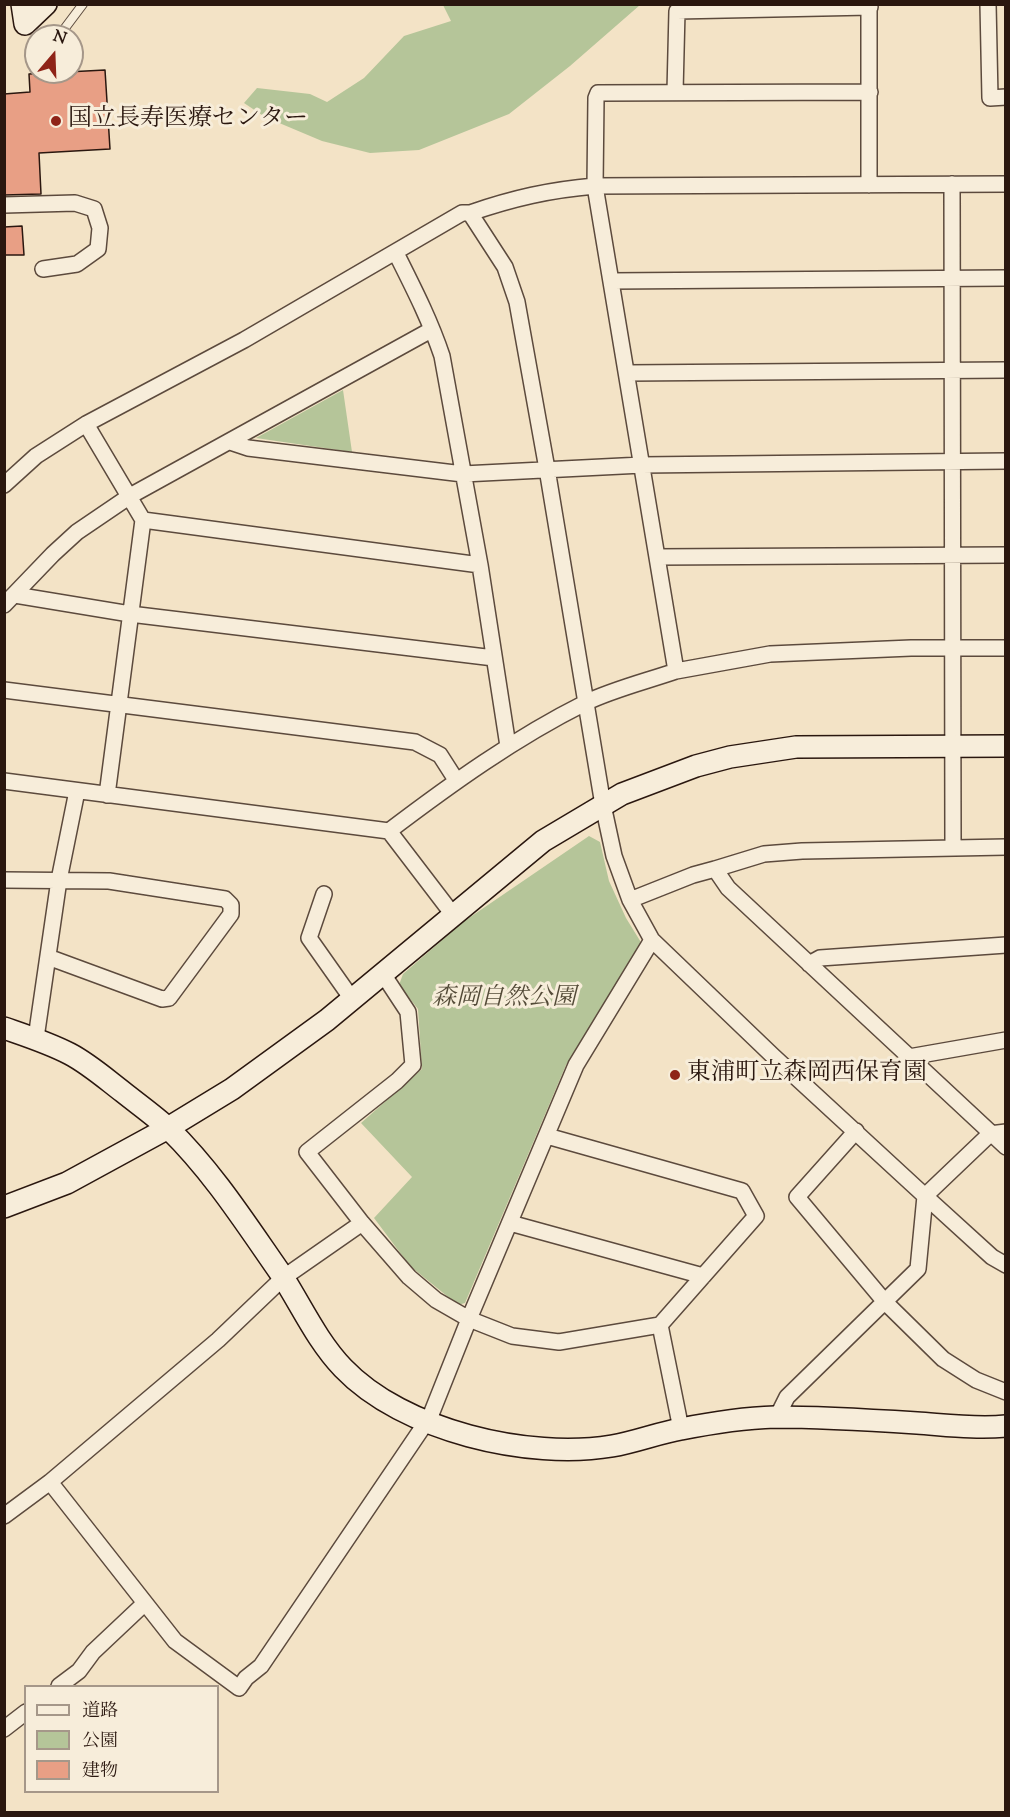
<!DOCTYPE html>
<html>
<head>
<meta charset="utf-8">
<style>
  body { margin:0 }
  #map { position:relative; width:1010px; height:1817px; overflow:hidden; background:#f3e3c6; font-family:"Sorts Mill Goudy","Noto Serif JP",serif }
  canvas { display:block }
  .frame { position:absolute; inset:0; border:6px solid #2a170f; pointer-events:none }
  .legend { position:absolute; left:24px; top:1685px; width:195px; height:108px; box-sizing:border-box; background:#f7edda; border:2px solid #a59789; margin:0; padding:8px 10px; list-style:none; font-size:18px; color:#2a170f }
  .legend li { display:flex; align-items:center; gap:12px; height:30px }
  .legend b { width:30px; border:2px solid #a59789 }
  .north { position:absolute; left:24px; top:24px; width:60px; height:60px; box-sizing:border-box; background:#f7edda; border:2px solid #a59789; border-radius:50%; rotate:19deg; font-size:16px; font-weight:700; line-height:24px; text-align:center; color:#2a170f }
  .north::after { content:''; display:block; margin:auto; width:21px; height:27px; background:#8f2418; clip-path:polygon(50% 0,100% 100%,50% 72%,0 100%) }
</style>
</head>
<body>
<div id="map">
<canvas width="1010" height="1817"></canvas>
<div class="frame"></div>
<ul class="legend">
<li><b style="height:8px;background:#f7edda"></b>道路</li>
<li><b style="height:16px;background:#b5c599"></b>公園</li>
<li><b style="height:16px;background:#e89f85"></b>建物</li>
</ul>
<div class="north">N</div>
</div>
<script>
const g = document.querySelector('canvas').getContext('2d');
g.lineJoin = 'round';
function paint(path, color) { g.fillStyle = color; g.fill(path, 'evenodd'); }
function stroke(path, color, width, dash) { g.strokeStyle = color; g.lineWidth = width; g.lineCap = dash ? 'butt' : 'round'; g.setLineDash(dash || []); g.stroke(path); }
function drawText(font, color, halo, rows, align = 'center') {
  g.font = font + ' "Sorts Mill Goudy","Noto Serif JP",serif'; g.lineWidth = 6; g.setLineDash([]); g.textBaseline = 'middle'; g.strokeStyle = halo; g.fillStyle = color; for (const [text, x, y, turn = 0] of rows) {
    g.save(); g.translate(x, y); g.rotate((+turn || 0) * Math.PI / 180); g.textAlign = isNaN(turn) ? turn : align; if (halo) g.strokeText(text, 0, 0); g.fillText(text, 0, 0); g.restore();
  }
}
paint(new Path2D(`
  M443,5H640L570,66L509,114L419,150L370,153L322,141L265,117L244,103L257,88L310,94L327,102L364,78L404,36L451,21Z
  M343,390L352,452L256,438Z
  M589,836L600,842L609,881L626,918L642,944L566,1065L465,1303L458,1305L410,1266L374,1218L412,1177L361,1123L422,1069L418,1009L399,985L403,974L463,922Z`), '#b5c599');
const building = new Path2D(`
  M105,70L110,149L39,153L41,194L4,195V94L30,92L29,74Z
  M22,226L24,255H4V227Z`);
paint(building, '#e89f85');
stroke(building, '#2a170f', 1.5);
const lane = new Path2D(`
  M59,36L83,4`);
const street = new Path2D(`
  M869,4V185
  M988,4L990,98L1006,97
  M675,92L677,11L870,7
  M952,184L953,848
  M4,205L75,203L94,209L100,228L98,249L77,264L43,269
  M470,213L505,267L517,302L547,469L603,805L614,856L630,900L652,940L773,1056L925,1196L992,1257L1006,1265
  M396,253C413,287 430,320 442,356L480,565L508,746
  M612,281L1006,278
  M628,373L1006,370
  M86,424L143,520L480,565
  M230,442L248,448L463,474L642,465L1006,461
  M4,485L36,456L86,424L244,340L462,213H470C514,198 549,190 595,186L1006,184
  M657,557L1006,555
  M15,595L130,614L494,658
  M4,605L53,554L77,532L130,496L431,330
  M676,671L770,654L911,648H1006
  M4,690L415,742L440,755L456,780
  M4,781L389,831C451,784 515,738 585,703C611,690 647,681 676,671L595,186L596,98L598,93L870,92
  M107,795L143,520
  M389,831L454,916
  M715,869L764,854L802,851L1006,847
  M4,880L109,881L225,899L231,905V914L169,998L162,999L48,957
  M324,894L309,938L352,999
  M630,900L693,875L715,869L728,888L1006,1147
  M809,964L820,958L1006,945
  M383,974L408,1012L413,1065L397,1081L307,1152L362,1223L409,1277L436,1300L469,1319L512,1336L559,1342L660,1325L756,1216L742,1191L547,1136
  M36,1038L59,880L77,791
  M909,1057L1006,1040
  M856,1131L797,1197L885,1302L943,1359L976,1380L1006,1392
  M510,1223L703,1276
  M660,1325L681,1429
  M777,1417L787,1397L918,1269L925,1196L990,1134L1006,1132
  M428,1422L469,1319L576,1065L652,940
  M50,1482L175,1641L239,1688L246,1678L261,1666L427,1421
  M4,1516L50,1482L218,1340L283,1278L362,1223
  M59,1686L79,1671L93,1652L145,1603
  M4,1729L26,1712`);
const secondary = new Path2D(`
  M22,4L25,24L46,4
  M4,1028C27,1036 49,1043 70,1054C89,1064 106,1079 123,1092C138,1104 155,1116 169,1129C213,1172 246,1224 281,1274C301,1305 317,1341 343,1368C403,1431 529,1460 612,1446C636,1442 658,1433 681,1429C711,1423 745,1418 775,1417C822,1417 870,1420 917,1423C946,1425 976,1429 1006,1426
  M4,1207L67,1183L168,1128L232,1089L327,1020L543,841L622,794L696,766L730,757L796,747L1006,746`);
stroke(lane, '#5c4a3d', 10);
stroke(street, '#5c4a3d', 18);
stroke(secondary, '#2a170f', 24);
stroke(lane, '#f7edda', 8);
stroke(street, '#f7edda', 15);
stroke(secondary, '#f7edda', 21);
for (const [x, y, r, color] of [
  [56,121,6,"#8f2418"],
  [675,1075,6,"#8f2418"]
]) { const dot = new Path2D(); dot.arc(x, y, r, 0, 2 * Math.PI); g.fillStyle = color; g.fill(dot); stroke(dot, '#f7edda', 2); }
drawText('24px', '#2a170f', '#f7edda', [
  ["国立長寿医療センター",68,121],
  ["東浦町立森岡西保育園",687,1075]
], 'left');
drawText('italic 24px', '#544b38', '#f7edda', [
  ["森岡自然公園",504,1000]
]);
</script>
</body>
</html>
